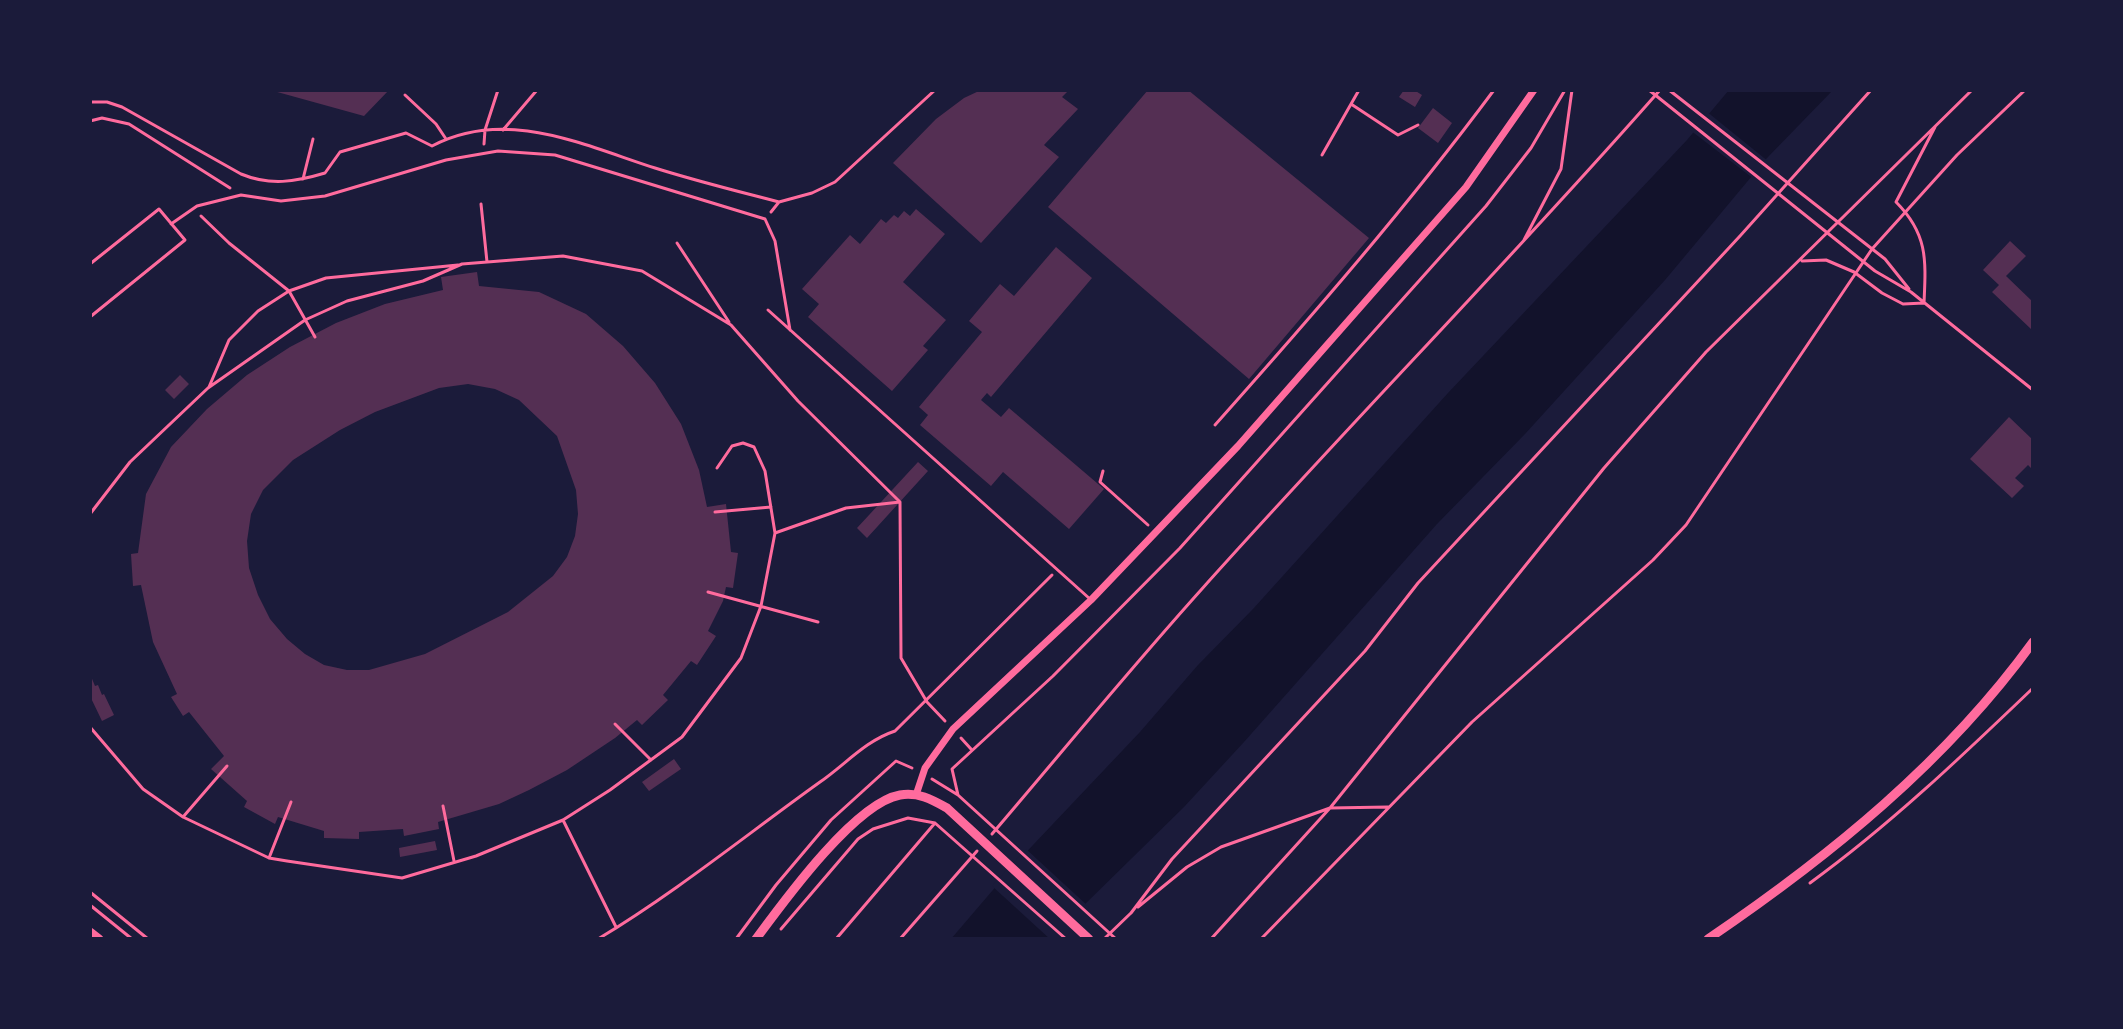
<!DOCTYPE html>
<html>
<head>
<meta charset="utf-8">
<style>
  body { margin:0 }
  #map { position:relative; width:2123px; height:1029px; overflow:hidden; background:#1b1b3a; font-family:Manrope,sans-serif }
  canvas { display:block }
  .frame { position:absolute; inset:0; border:92px solid #1b1b3a; pointer-events:none }
</style>
</head>
<body>
<div id="map">
<canvas width="2123" height="1029"></canvas>
<div class="frame"></div>
</div>
<script>
const g = document.querySelector('canvas').getContext('2d');
g.lineJoin = 'round';
function paint(path, color) { g.fillStyle = color; g.fill(path, 'evenodd'); }
function stroke(path, color, width, dash) { g.strokeStyle = color; g.lineWidth = width; g.lineCap = dash ? 'butt' : 'round'; g.setLineDash(dash || []); g.stroke(path); }
paint(new Path2D(`
  M1729,90H1833L1767,158L1665,280L1525,434L1437,524L1244,742L1184,807L1079,910L1060,939H951L1016,863L1140,732L1198,665L1253,609L1448,393L1687,140Z`), '#12122b');
paint(new Path2D(`
  M1706,111L1769,162L1754,179L1690,130Z
  M1026,849L1089,907L1065,939H1050L992,886Z`), '#1b1b3a');
paint(new Path2D(`
  M270,90H389L364,116Z
  M981,90H1069L1062,97L1078,109L1044,145L1059,157L981,243L893,163L936,119L964,98Z
  M1148,90H1188L1369,238L1249,379L1048,207Z
  M1404,90H1414L1422,95L1415,107L1399,97Z
  M1433,108L1452,123L1438,143L1418,128Z
  M916,209L945,234L903,282L946,320L923,346L928,350L892,391L808,317L819,304L802,289L850,235L860,244L881,219L886,223L894,215L898,218L904,211L910,216Z
  M2010,241L2026,256L2006,276L2033,302V326L2031,329L1992,292L1999,285L1983,270Z
  M1056,247L1092,278L991,397L987,393L981,400L1001,417L1009,408L1104,489L1069,529L1003,472L991,486L920,425L928,415L919,407L982,332L969,321L1000,284L1014,296Z
  M477,272L479,286L539,292L586,314L623,346L655,383L681,424L699,470L707,507L726,504L731,552L738,553L733,588L726,587L723,601L708,631L716,636L697,665L691,661L663,695L668,700L642,725L637,720L615,738L567,770L529,790L499,804L438,822L439,829L404,836L403,829L359,832V839L324,838V831L278,817L275,824L244,807L247,801L211,769L224,756L189,712L183,716L171,697L177,694L153,642L141,585L133,586L131,554L138,553L146,494L171,447L207,409L247,375L290,347L336,323L385,304L443,290L441,277ZM468,384L495,389L519,400L557,436L576,490L578,514L575,536L567,557L553,576L508,612L425,654L369,670H347L324,665L305,654L287,639L270,619L258,595L249,568L247,541L251,514L263,490L293,460L340,430L375,412L439,388Z
  M180,375L189,384L174,399L165,390Z
  M2009,417L2033,440V470L2028,465L2015,478L2024,486L2012,498L1970,459Z
  M918,462L928,471L867,538L857,528Z
  M90,674L95,686L98,685L102,695L104,694L114,715L102,721L90,696Z
  M674,759L681,769L649,791L642,782Z
  M435,841L437,850L400,857L399,848Z`), '#542f53');
stroke(new Path2D(`
  M1649,90L1875,271L1911,292L2033,390
  M1669,90L1885,259L1909,289
  M405,95L436,124L446,139
  M90,102H107L122,107L241,174C270,186 295,182 325,173L340,152L406,133L432,146C506,107 583,145 655,168C696,181 737,191 779,202
  M1351,104L1398,135L1418,125
  M90,121L102,118L129,124L230,188
  M503,130L537,90
  M484,144L485,130L498,90
  M1322,155L1359,90
  M303,179L313,139
  M481,204L487,262
  M771,212L779,202L812,193L835,182L935,90
  M201,216L229,243L289,291L315,337
  M1524,240L1561,169L1572,90
  M677,243L729,322
  M1802,261L1826,260L1854,272L1882,293L1903,304L1924,303C1926,260 1928,234 1896,202L1935,127
  M209,387L229,340L258,311L289,291L326,278L458,265
  M1215,425C1312,316 1407,207 1494,90
  M1103,471L1100,482L1148,525
  M900,502L901,658L927,702L945,721
  M715,512L771,507
  M90,514L130,462L208,388L305,320L347,301L423,281L462,264L563,256L642,271L731,325L798,401L900,502L846,508L775,533
  M708,592L818,622
  M615,724L651,760
  M90,727L143,789L183,817L269,858L287,861L402,878L476,856L563,820L610,790L682,737L741,658L761,606L775,533L765,471L754,447L743,443L732,446L717,468
  M961,738L971,749
  M932,779L958,795L1116,939
  M958,795L952,769L1053,676L1180,548L1486,206L1531,148L1565,90
  M443,806L454,861
  M183,817L227,766
  M563,820L616,927
  M992,834C1062,752 1130,669 1201,590C1352,421 1511,260 1660,90
  M269,858L291,802
  M1810,883C1890,825 1962,756 2033,688
  M90,892L148,939
  M90,905L132,939
  M1138,907L1187,867L1221,847L1330,808L1388,807
  M1131,913L1172,859L1365,651L1418,583L1740,236L1871,90
  M781,929L858,839L873,829L908,818L935,823L1066,939
  M598,939C676,892 746,835 820,782C846,764 865,741 895,731L1052,575
  M736,939L776,885L831,820L896,761L912,768
  M836,939L935,823
  M900,939L977,851
  M1104,939L1132,912
  M1211,939L1330,808L1604,468L1706,352L1972,90
  M1261,939L1472,722L1653,560L1686,525L1872,249L1957,155L2025,90`), '#ff6b9d', 3);
stroke(new Path2D(`
  M171,224L197,206L241,195L281,201L325,196L446,160L498,151L555,155L765,219L775,241L790,330
  M90,264L159,209L185,240L90,317
  M768,310L1090,599`), '#ff6b9d', 3);
stroke(new Path2D(`
  M916,795L925,768L953,729L1091,600L1238,446L1466,187L1534,90`), '#ff6b9d', 7);
stroke(new Path2D(`
  M90,932L99,939
  M756,939C784,901 855,803 900,795C918,792 931,799 947,808L1089,939
  M1708,939C1830,856 1946,762 2033,642`), '#ff6b9d', 9);
</script>
</body>
</html>
